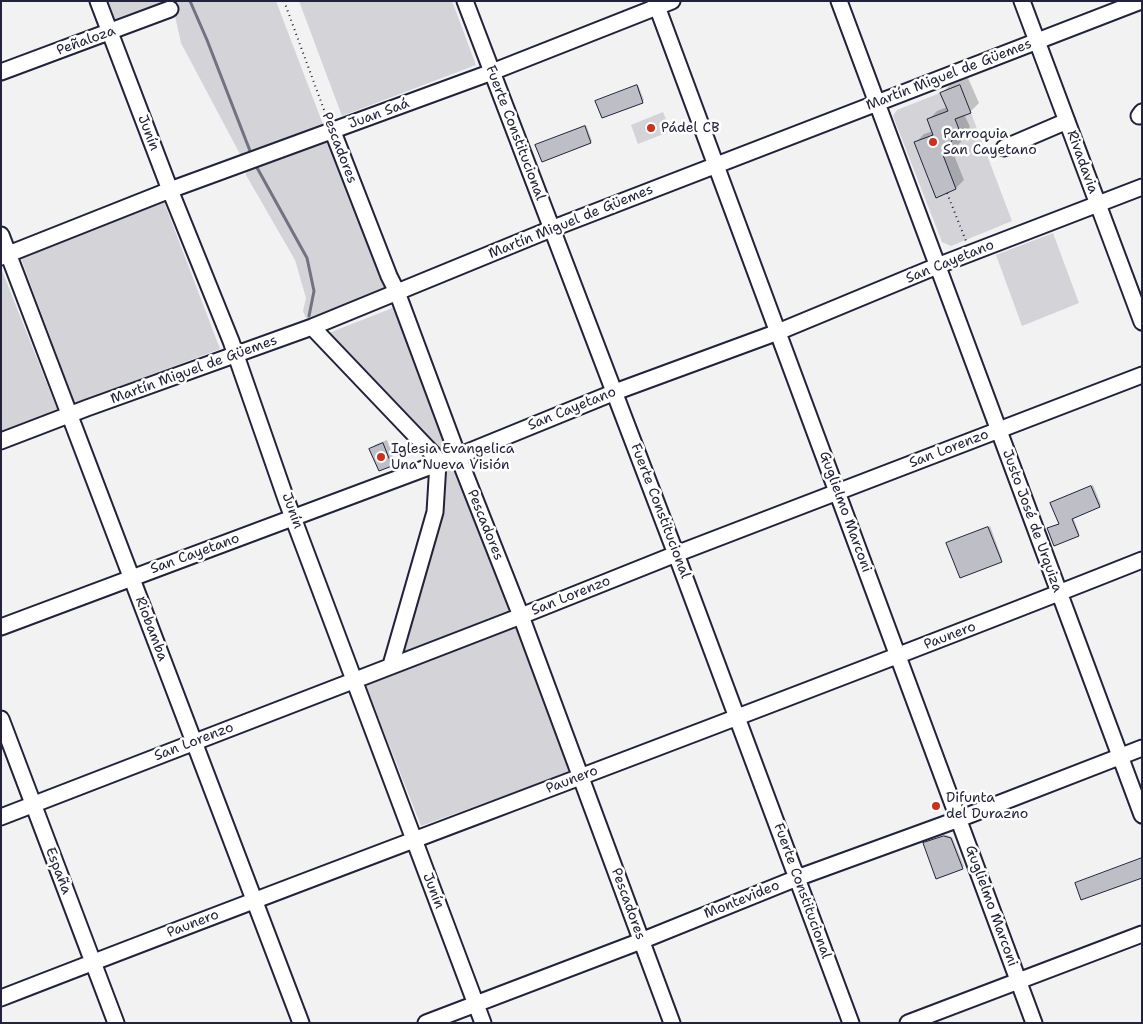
<!DOCTYPE html>
<html>
<head>
<meta charset="utf-8">
<style>
  body { margin:0 }
  #map { position:relative; width:1143px; height:1024px; overflow:hidden; background:#f2f2f3; font-family:"Shantell Sans",sans-serif }
  canvas { display:block }
  .frame { position:absolute; inset:0; border:2px solid #22223b; pointer-events:none }
</style>
</head>
<body>
<div id="map">
<canvas width="1143" height="1024"></canvas>
<div class="frame"></div>
</div>
<script>
const g = document.querySelector('canvas').getContext('2d');
g.lineJoin = 'round';
function paint(path, color) { g.fillStyle = color; g.fill(path, 'evenodd'); }
function stroke(path, color, width, dash) { g.strokeStyle = color; g.lineWidth = width; g.lineCap = dash ? 'butt' : 'round'; g.setLineDash(dash || []); g.stroke(path); }
function drawText(font, color, halo, rows, align = 'center') {
  g.font = font + ' "Shantell Sans",sans-serif'; g.lineWidth = 5; g.setLineDash([]); g.textBaseline = 'middle'; g.strokeStyle = halo; g.fillStyle = color; for (const [text, x, y, turn = 0] of rows) {
    g.save(); g.translate(x, y); g.rotate((+turn || 0) * Math.PI / 180); g.textAlign = isNaN(turn) ? turn : align; if (halo) g.strokeText(text, 0, 0); g.fillText(text, 0, 0); g.restore();
  }
}
paint(new Path2D(`
  M108,1H276L324,127L241,156L181,43L172,2L115,21Z
  M299,1H452L476,65L342,116Z
  M940,93L948,111L933,135L914,143L936,197L956,189L943,155L954,151L951,141L962,137L955,119L971,113L1012,221L951,246L942,242L893,116L897,110Z
  M663,112L671,131L638,144L631,125Z
  M331,139L389,289L307,320L303,311L306,298L295,260L246,175V170Z
  M164,202L220,349L75,403L20,256Z
  M1053,233L1079,303L1022,326L996,255Z
  M1,268L59,414L1,436Z
  M395,307L448,447L439,450L329,333Z
  M455,466L512,611L401,654L443,469Z
  M516,626L572,771L421,826L366,686Z`), '#d3d3d8');
paint(new Path2D(`
  M968,78L979,103L970,112L964,114L970,127L960,136L962,141L952,150L964,180L956,188L937,196L915,143L924,134L933,131L928,120L937,111L947,107L942,93L950,85Z
  M638,85L644,100L642,102L597,101Z
  M586,125L592,141L590,142L536,145Z
  M387,440L395,461L391,465L371,449L375,445Z
  M1093,485L1101,505L1073,517L1079,533L1078,535L1048,529L1060,523L1051,503L1053,501Z
  M990,526L1002,559L1001,561L950,542Z
  M946,835L952,837L964,866L962,868L926,842Z`), '#0003');
stroke(new Path2D(`
  M190,1L207,40L252,156
  M255,164L307,258L314,291L309,316`), '#727282', 3);
const building = new Path2D(`
  M637,85L643,103L602,118L595,101Z
  M960,85L971,113L955,119L962,137L951,141L954,151L943,155L956,189L936,198L914,142L933,135L927,119L948,111L940,93Z
  M585,126L591,143L542,162L535,145Z
  M383,443L392,466L379,471L369,449Z
  M1091,486L1100,507L1072,519L1079,536L1054,546L1047,528L1059,524L1050,503Z
  M988,527L1002,562L960,578L946,543Z
  M944,836L951,838L963,869L936,879L923,843Z
  M1142,858V878L1081,900L1075,883Z`);
paint(building, '#bebec6');
stroke(building, '#22223b', 1);
const minor = new Path2D(`
  M98,1L170,190L231,341L286,499L483,1023
  M465,1L676,554L851,1023
  M655,1L1034,1023
  M839,1L1142,815
  M1022,1L1142,322
  M1,72L170,9
  M1139,116L1142,112
  M333,132L389,276L397,292L458,456L521,616L672,1023
  M1004,148L1067,121
  M1,235L301,1023
  M1,257L170,190L492,72L672,1
  M312,327L435,456L438,463L435,512L391,665
  M1,441L87,408L312,327L551,229L1141,1
  M1,627L458,456L615,392L778,332L937,266L1142,187
  M1,719L116,1023
  M1,817L521,616L676,554L1142,375
  M1,998C381,850 763,711 1142,560
  M426,1023L641,941L797,878L959,819L1142,748
  M908,1023L1142,934`);
stroke(minor, '#22223b', 19);
stroke(new Path2D(`
  M284,1L327,118
  M947,193L966,241`), '#22223b', 2, [1, 4]);
stroke(minor, '#fff', 15);
for (const [x, y, r, color] of [
  [651,128,5,"#c8321e"],
  [933,142,5,"#c8321e"],
  [381,457,5,"#c8321e"],
  [936,806,5,"#c8321e"]
]) { const dot = new Path2D(); dot.arc(x, y, r, 0, 2 * Math.PI); g.fillStyle = color; g.fill(dot); stroke(dot, '#fff', 2); }
drawText('14px', '#22223b', '#fff', [
  ["Peñaloza",86,41,-20],
  ["Martín Miguel de Güemes",949,75,-21],
  ["Juan Saá",379,114,-20],
  ["Junín",148,133,69],
  ["Fuerte Constitucional",515,133,69],
  ["Pescadores",339,148,69],
  ["Rivadavia",1082,162,70],
  ["Martín Miguel de Güemes",571,222,-22],
  ["San Cayetano",950,262,-22],
  ["Martín Miguel de Güemes",194,370,-20],
  ["San Cayetano",572,409,-22],
  ["San Lorenzo",949,449,-21],
  ["Junín",292,511,70],
  ["Fuerte Constitucional",660,511,69],
  ["Guglielmo Marconi",845,512,70],
  ["Justo José de Urquiza",1032,521,70],
  ["Pescadores",485,525,68],
  ["San Cayetano",195,554,-20],
  ["San Lorenzo",571,596,-22],
  ["Riobamba",151,629,69],
  ["Paunero",950,636,-21],
  ["San Lorenzo",194,742,-21],
  ["Paunero",572,780,-21],
  ["España",58,871,69],
  ["Junín",433,891,69],
  ["Fuerte Constitucional",802,891,70],
  ["Montevideo",742,900,-22],
  ["Pescadores",628,904,70],
  ["Guglielmo Marconi",991,906,70],
  ["Paunero",193,924,-21]
]);
drawText('14px', '#22223b', '#fff', [
  ["Pádel CB",661,128],
  ["Parroquia",943,134],
  ["San Cayetano",943,150],
  ["Iglesia Evangelica",391,449],
  ["Una Nueva Visión",391,465],
  ["Difunta",946,798],
  ["del Durazno",946,814]
], 'left');
</script>
</body>
</html>
